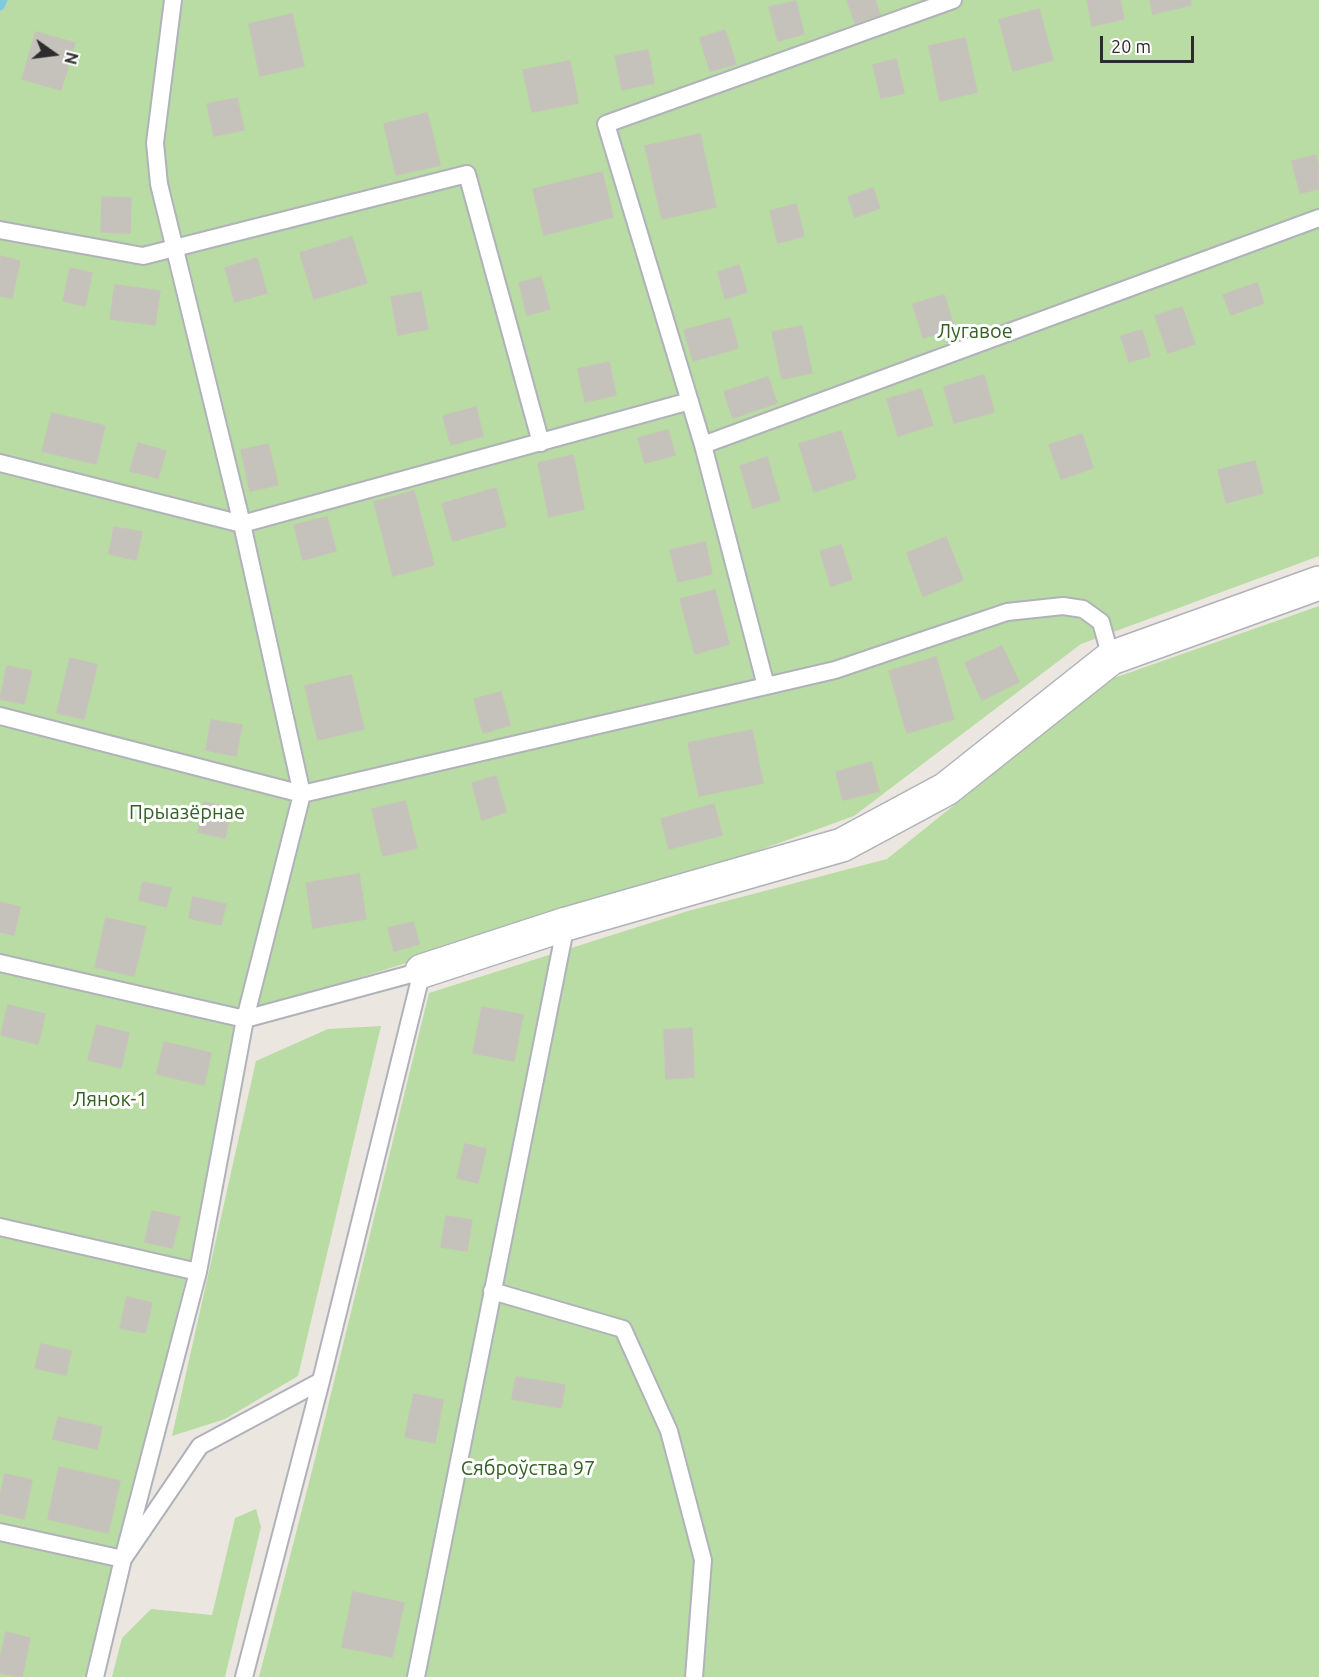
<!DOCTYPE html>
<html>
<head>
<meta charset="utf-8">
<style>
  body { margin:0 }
  #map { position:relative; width:1319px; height:1677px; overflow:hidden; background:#ece6e0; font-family:Ubuntu,sans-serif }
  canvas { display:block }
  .north { position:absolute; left:24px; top:24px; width:60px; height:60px; -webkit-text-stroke:4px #fff; paint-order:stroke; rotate:104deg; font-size:16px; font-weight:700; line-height:24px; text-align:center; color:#2c2c2c }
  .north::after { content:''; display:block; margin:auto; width:21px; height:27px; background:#2c2c2c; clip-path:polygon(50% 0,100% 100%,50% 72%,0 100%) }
  .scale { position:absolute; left:1100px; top:36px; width:94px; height:27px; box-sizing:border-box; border:3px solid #2c2c2c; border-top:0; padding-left:8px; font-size:18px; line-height:21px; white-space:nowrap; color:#2c2c2c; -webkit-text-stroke:4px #fff; paint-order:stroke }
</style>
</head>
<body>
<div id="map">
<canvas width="1319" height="1677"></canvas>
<div class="north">N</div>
<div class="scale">20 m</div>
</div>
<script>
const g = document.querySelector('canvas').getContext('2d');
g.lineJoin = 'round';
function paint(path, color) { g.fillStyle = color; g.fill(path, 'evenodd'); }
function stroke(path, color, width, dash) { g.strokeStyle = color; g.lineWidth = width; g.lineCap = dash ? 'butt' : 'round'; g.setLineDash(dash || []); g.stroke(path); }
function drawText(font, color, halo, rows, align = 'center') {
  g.font = font + ' Ubuntu,sans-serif'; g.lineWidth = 6; g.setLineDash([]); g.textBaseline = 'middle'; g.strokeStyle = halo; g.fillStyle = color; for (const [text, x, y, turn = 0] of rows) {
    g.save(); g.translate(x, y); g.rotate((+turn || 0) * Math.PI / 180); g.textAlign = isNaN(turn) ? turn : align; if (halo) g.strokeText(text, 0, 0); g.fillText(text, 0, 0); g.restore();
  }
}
paint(new Path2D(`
  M0,0H1319V556L1081,644L854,816L685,877L238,1015L191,1258L88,1677H0Z
  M1319,606V1677H259L315,1459L429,993L688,911L887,859L1111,679Z
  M381,1026L298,1376L225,1419L172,1436L256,1061L328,1029Z
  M256,1509L261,1527L225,1677H112L122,1638L151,1609L212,1615L235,1518Z`), '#b8dca3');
stroke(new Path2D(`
  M0,6L3,0`), '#80cae1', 9);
const building = new Path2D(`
  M847,0H875L880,15L855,23Z
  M1087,0H1120L1124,19L1092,26Z
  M1150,0H1190L1191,5L1153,14Z
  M796,1L804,34L778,41L769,7Z
  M1039,9L1053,60L1013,71L999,20Z
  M292,14L304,66L260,76L249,24Z
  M725,30L736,64L710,71L700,38Z
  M36,32L75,43L61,90L22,79Z
  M965,38L977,92L940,101L929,46Z
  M648,50L654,83L622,90L615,56Z
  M896,59L904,93L881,98L873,65Z
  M570,61L578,103L532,112L523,70Z
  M237,98L244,130L214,136L207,104Z
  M427,113L440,165L396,175L384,124Z
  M700,134L716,207L662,219L645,146Z
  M1316,155L1319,169V189L1300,193L1292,161Z
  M602,172L613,217L544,235L533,189Z
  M873,188L880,208L855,217L848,197Z
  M102,197L131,198L130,233L101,232Z
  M796,204L804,236L778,243L770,211Z
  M352,237L367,283L314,299L300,253Z
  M0,256L20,261L12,298L0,296Z
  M257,258L267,293L235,302L225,268Z
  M739,265L747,292L725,299L718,272Z
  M70,268L92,273L85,306L63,301Z
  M541,277L550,309L527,315L519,283Z
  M1257,283L1264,303L1231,315L1223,295Z
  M115,285L160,291L155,325L110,319Z
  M421,292L428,329L398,335L391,297Z
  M944,295L955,329L923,338L913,304Z
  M1182,307L1195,344L1168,353L1155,316Z
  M730,318L738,348L693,361L684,330Z
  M802,326L812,373L782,379L772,332Z
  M1142,330L1150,356L1129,362L1121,336Z
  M609,362L616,395L585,402L578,369Z
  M984,375L994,412L954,423L944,387Z
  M768,377L777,403L733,418L724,392Z
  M921,389L933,425L898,436L887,399Z
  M476,407L483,436L451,445L443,416Z
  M52,413L105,426L96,464L42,451Z
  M668,430L675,455L645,463L638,438Z
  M841,431L856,478L814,492L799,444Z
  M1082,434L1093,468L1061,479L1049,445Z
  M138,443L166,451L158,478L130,471Z
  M268,444L278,485L250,491L241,450Z
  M573,455L584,509L549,517L538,463Z
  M767,457L780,500L753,508L740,466Z
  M1255,461L1263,493L1226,503L1218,470Z
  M496,488L506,526L453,541L442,504Z
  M414,491L434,565L393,576L374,502Z
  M327,517L336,551L303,560L294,525Z
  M114,527L142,532L136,560L109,554Z
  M946,537L963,580L923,596L907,553Z
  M705,542L712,574L678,582L670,550Z
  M841,545L852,579L831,586L820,551Z
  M715,590L729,644L695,654L680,599Z
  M1002,646L1019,682L982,700L965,663Z
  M936,657L954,719L907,733L889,671Z
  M70,658L97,665L84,719L57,713Z
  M7,666L32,671L24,704L0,699Z
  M351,675L364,729L318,740L305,686Z
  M501,692L510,725L483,733L474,699Z
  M211,720L242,725L236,756L206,750Z
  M752,730L763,783L699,796L688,743Z
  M871,762L879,791L843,800L836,772Z
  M496,776L506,812L482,820L472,783Z
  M405,801L417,848L383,856L372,809Z
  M204,802L231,808L225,838L198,832Z
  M714,804L722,835L669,849L661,819Z
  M359,874L366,919L313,928L306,883Z
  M143,882L171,888L166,907L139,900Z
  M193,897L226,904L221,925L189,918Z
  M0,902L20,907L14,935L0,932Z
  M106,918L146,927L134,976L95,967Z
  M413,922L419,944L394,951L388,928Z
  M8,1005L45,1014L38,1044L1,1035Z
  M482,1007L523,1015L514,1061L473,1053Z
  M97,1025L129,1033L121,1068L88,1060Z
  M692,1028L694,1077L666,1079L664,1030Z
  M164,1042L211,1053L204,1085L157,1074Z
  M465,1144L486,1149L478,1183L457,1178Z
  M152,1211L180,1217L172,1248L145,1242Z
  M446,1216L472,1220L467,1251L441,1247Z
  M127,1297L152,1303L145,1333L120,1328Z
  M41,1344L71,1351L66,1375L35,1368Z
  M516,1377L565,1385L561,1408L512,1399Z
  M414,1394L443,1400L435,1443L405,1437Z
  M58,1417L102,1427L97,1449L53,1439Z
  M59,1467L120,1481L108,1533L48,1519Z
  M5,1474L32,1480L24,1519L0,1513V1497Z
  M353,1592L404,1603L392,1657L342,1647Z
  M6,1632L30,1638L22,1677L0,1673V1658Z`);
paint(building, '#c5c1bb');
stroke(building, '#c7c2ba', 1.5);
const service = new Path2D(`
  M0,230L143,256L467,174L541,443
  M703,445L1319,218
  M0,463L242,524L690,401
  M766,686L703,445L606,124L953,0
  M0,716L302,794L835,670L1007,612L1063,606L1083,609L1101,622L1111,658
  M0,963L245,1019L422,971L321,1381L244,1677
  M0,1227L198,1272
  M492,1291L623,1329L669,1431L703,1560L694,1677
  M0,1532L123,1559L200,1446L321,1381
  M95,1677L123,1559L198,1272L245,1019L302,794L242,524L159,184L155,143L173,0
  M416,1677L566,924`);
const minor = new Path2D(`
  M422,971L566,924L842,845L946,789L1111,658L1319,583`);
stroke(service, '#b0b2ba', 20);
stroke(minor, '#b0b2ba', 36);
stroke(service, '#fff', 16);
stroke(minor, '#fff', 33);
drawText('20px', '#326123', '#fff', [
  ["Лугавое",975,331],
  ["Прыазёрнае",187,812],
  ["Лянок-1",110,1099],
  ["Сяброўства 97",528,1468]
]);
</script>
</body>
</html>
